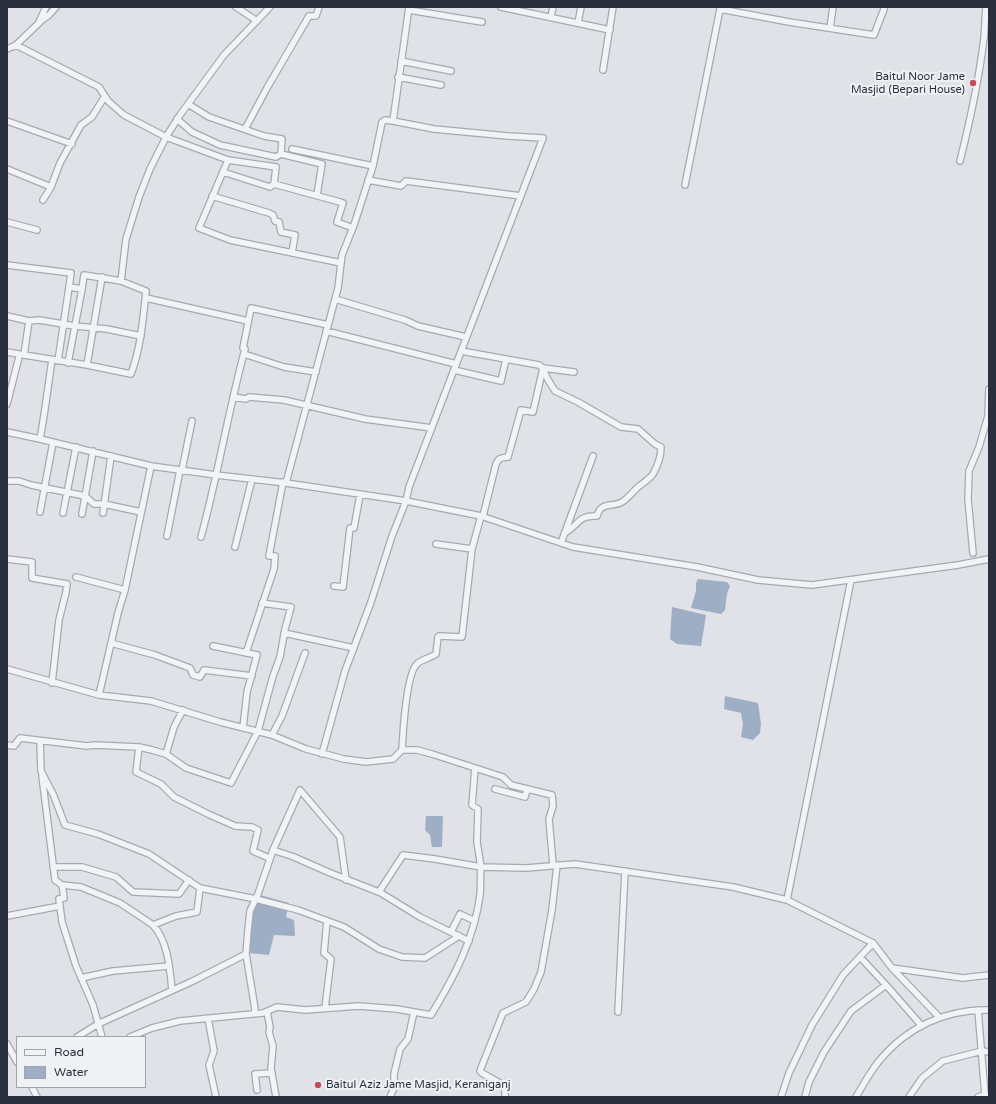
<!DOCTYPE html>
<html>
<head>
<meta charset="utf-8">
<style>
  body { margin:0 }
  #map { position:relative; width:996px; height:1104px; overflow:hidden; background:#e0e2e7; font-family:"Varela Round",sans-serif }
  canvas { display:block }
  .frame { position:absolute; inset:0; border:8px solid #2a303d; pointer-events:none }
  .legend { position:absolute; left:16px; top:1036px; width:130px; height:52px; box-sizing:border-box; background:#eff1f5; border:1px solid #a0a4ab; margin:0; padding:5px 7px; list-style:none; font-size:12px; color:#2a303d }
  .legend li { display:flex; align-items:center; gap:8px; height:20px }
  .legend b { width:20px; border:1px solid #a0a4ab }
</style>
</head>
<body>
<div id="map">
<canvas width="996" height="1104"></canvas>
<div class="frame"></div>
<ul class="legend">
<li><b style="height:5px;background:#f2f3f6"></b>Road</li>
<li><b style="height:11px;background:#9eaec4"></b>Water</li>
</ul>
</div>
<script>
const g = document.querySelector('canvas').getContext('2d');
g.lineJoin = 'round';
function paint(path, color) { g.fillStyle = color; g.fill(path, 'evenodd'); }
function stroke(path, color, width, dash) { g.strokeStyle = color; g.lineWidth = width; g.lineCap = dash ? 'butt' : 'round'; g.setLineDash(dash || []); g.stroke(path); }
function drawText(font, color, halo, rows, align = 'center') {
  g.font = font + ' "Varela Round",sans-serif'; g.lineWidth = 4; g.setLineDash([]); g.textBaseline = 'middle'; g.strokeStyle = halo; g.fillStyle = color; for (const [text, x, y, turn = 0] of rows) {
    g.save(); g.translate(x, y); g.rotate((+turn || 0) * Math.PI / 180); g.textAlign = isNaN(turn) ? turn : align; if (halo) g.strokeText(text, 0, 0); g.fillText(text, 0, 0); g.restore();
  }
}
paint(new Path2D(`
  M698,579L727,582L730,586L727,594L725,610L721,614L691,608L696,591V583Z
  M672,607L706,615L701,646L677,644L670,639Z
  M725,696L758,703L761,724L760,733L753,740L741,737L743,724L741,713L724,709Z
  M426,816H443L442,847H432L430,835L425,830Z
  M260,895L289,903L286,917L294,920L295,936L274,935L269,955L248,953L252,912Z`), '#9eaec4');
const street = new Path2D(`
  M236,7L257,21
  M501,7L610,30
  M409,10L482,22
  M551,17L553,7
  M39,22L46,7
  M578,23L581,7
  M830,28L833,7
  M16,45L42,20L49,15L56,7
  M7,49L16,45L99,87L108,101L124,115L166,137L228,160L199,228L230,240L341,263
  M401,61L451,71
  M603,70L613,7
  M398,77L441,85
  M188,104L209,117L264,136L282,139L281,154L322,164L317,195
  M177,119L192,132L220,145L276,157L281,154
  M7,121L72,144
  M245,129L267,88L309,16H316L319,7
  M292,149L373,166
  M228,160L276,167L274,184
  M960,161C970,121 979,79 984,38C985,27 985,17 986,7
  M7,169L51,187
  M223,172L270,187L274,184L340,202L343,203L337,222L353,228
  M368,180L401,186L406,181L521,196
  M685,185L720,9L789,22L874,35L884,9
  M212,196L269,213L273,215L275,221L279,222L281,232L295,235L292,253
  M43,200L51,187L60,163L81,125L92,117L105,96
  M7,222L37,230
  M7,265L71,273L69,287L82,289L84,275L121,281L146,291C143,319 141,347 131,374L87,365L24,355L29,321L7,316
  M121,281L126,239L139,197L150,169L166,137L180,115L224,55L270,7
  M146,298L248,321
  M335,299L405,320L418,326L466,337
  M29,321L39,320L75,326L107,329L141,336
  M326,331L456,364
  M461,351L539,365L543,368L533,412L521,410L508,457C502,458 499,457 496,464L483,516
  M7,352L24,355
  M244,354L284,367L316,372
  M58,361L69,287
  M68,363L82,289
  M87,365L102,277
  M454,370L501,381L506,359
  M233,397L246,399L249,397L284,400L365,419L432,428
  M7,404L19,357
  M7,432L40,439L151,466L216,475L286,483L406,501L481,516L573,547L697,567L758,580L812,585L958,565L989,559
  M40,439C45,412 48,386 52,360
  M151,466L125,590L118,613L99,695L151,701L220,722L272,735L306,749L344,759L366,762L393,759L402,750H417L432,754L503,777L511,785L552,795L553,806L549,819L553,865
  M182,470L192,421
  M7,481H19L31,485L85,496L94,504H104L141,512
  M286,483L338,288L342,255L354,225L373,166L382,122L385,120L393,121L409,7
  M40,512L53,442
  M63,513L76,447
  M103,513L111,456
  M82,514L93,451
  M565,533C580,524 578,515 597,516C601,501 612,508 622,502C627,499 632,493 636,489C641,484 649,480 653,474C657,467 661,456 661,447L655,444L638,429L621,427L578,402L555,391L547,378L543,368L574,372
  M167,536L180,470
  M201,537C218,475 228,412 245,349L243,348L251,308L328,325
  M561,543L593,456
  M436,544L472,549
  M235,547L252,479
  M973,553L968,499L969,471L979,447L988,416L989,389
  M7,559L32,562V578L67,584L66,592L59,620L52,683
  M76,577L125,590
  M334,586L343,587L350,528H354L360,495
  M284,633L354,648
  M111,643L155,655L190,668L193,675L200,677L204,670L252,676
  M213,646L257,655L247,692L243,728
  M246,653L274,569L275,556H269L283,482
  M7,669L99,695
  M272,735L282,716L305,653
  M40,741L41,771L53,794L65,825L98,834L149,854L200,888L256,899L298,910L344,927L379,949L402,957L425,958L459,936
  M7,745L14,746L20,738L87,746L94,745L139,747L152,750L166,754L186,768L231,783L258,731L273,676L280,657L285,629L291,607L262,603
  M139,747L136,772L161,784L174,797L208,814L235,826L252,827L258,830L253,851L269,858
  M402,750C403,733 406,674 417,664C420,660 430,658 436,654L438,637L439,636L462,637L472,549L481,516
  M166,754L174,727L183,710
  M322,754L345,671L371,602L392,536L406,501L409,487L543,138L508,136L434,129L393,121
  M42,776L55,880L62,885L64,898L59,899L62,922L76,966L93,1005L102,1037
  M495,789L525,797L527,789
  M273,850L300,790L340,837L346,880
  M53,867H82L116,877L133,892L179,894L189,880
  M62,885L81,887L120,903L153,925L176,916L197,912L200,888
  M379,892L403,855L435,859L481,867L477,842L478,809L472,805L475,768
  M787,900L851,580
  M7,916L60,906
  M153,925C168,941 170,970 172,990
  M451,932L460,914L475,921
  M860,957L886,985
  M892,968L939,1017
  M81,978L113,971L169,966
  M325,1008L331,959L324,953L327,921
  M978,1010L985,1095
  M267,1012L270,1027L269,1032L273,1046L271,1068L276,1097
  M414,1012L431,1015C454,977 474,940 480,895C481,886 480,876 481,867L526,868L575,864L733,887L787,900L873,943L892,968L963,978L989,975
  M618,1012L625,871
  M254,1014L255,1009L246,954L248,930L250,911L258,894L273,850L294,857L328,872L381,893L420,917L469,941
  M208,1018L214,1051L209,1065L216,1097
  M77,1037L98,1024L193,981L246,954
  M130,1037L152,1028L180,1021L263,1013L277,1007L305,1010L359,1006L397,1009L414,1012L408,1039L400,1049L394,1074V1088L390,1097
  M7,1044L17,1062
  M32,1087L37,1097
  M257,1090L255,1074L271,1073
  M505,1097V1086L482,1073L480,1071L481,1068L503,1013L526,1002L534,989L541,972L552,910L557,865
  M781,1097L789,1073L812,1025L843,975L873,943
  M805,1097L809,1082L824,1052L851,1011L886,985L921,1025
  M856,1097C863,1085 870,1072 879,1061C907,1027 946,1009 989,1010
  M909,1097L922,1078L943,1061L982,1051L989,1052
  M978,1097L985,1095H989`);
stroke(street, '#a6a9b1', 8);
stroke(street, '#f2f3f6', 5.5);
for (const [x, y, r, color] of [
  [973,83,4,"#c0515c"],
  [318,1085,4,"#c0515c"]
]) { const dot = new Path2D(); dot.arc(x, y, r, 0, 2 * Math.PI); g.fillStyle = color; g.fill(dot); stroke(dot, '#eff1f5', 1.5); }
drawText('11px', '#2a303d', '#eff1f5', [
  ["Baitul Noor Jame",965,77],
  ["Masjid (Bepari House)",965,90],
  ["Baitul Aziz Jame Masjid, Keraniganj",326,1085,"left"]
], 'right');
</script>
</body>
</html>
